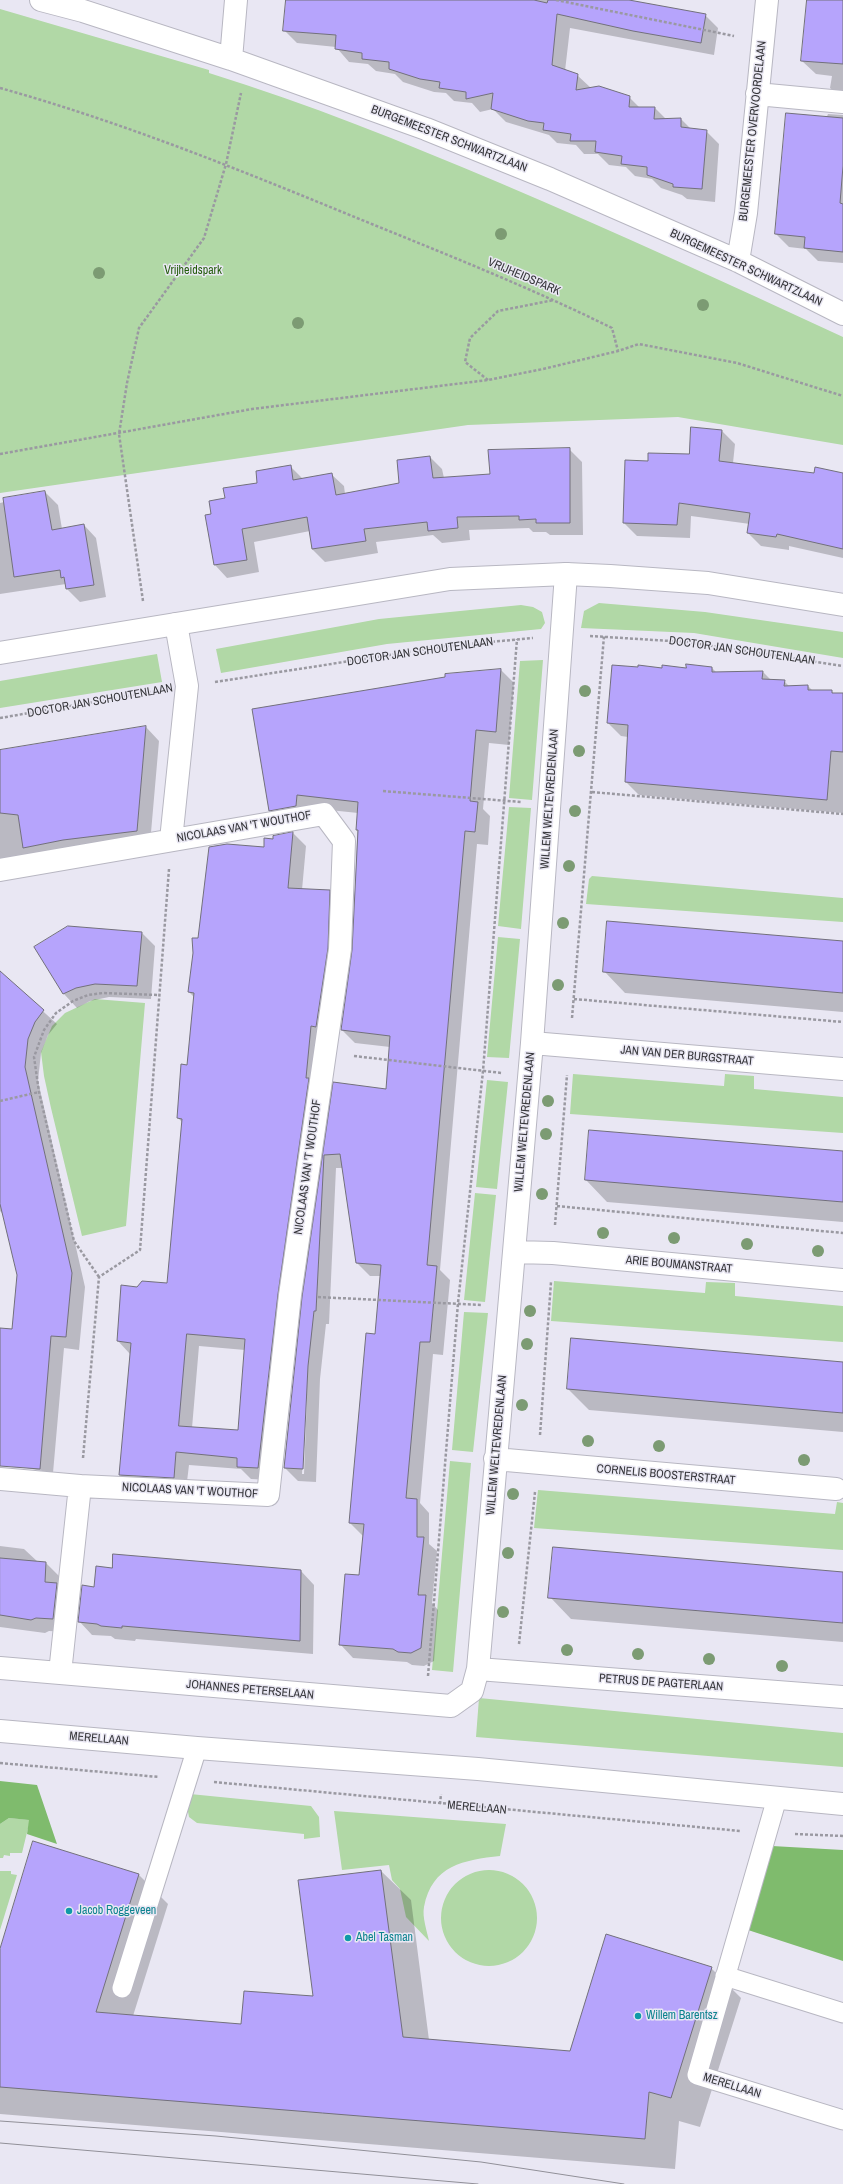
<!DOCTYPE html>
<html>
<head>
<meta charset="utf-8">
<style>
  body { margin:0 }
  canvas { display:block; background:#e9e7f3 }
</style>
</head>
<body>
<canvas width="843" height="2184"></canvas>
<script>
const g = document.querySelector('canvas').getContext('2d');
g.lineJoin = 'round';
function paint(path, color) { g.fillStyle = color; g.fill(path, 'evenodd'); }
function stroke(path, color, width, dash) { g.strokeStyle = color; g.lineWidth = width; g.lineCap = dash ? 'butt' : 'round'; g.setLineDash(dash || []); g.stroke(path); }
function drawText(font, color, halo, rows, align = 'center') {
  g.font = font + ' "Archivo Narrow",sans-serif'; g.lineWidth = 3; g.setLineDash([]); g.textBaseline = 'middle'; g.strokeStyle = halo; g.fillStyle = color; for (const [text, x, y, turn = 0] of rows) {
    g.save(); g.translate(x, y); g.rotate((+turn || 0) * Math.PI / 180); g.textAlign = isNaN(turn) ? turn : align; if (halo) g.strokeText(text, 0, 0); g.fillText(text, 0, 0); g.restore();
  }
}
paint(new Path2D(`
  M0,9L209,70V73C309,104 403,142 500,183C615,232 729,284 843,337V445L678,417L468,425L0,493Z
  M599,603L705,612L843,632V658L694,633L581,628L584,611Z
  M521,605L533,607L542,612L545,623L541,629L387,644L221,673L216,649L379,619Z
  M157,654L162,682L0,708V681Z
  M543,660L532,800L509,798L520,661Z
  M509,807L531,808L521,929L498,926Z
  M592,876L843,898V922L586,904L589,879Z
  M498,937L520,939L509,1058L487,1057Z
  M95,999L145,1003L126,1226L82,1236L51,1108L44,1076L41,1052L52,1026L65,1013Z
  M573,1074L724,1086L725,1074L754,1076V1089L843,1097V1133L570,1114Z
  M487,1080L508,1082L497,1189L476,1187Z
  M475,1193L496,1195L485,1302L464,1300Z
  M554,1281L705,1293L706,1282L735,1283V1296L843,1306V1342L551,1321Z
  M464,1312L488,1313L473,1452L452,1450Z
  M450,1461L471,1463L453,1672L432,1670Z
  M538,1490L835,1514L837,1502L843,1503V1550L534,1528Z
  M479,1698L843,1733V1767L476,1737Z
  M190,1794L311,1806L319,1817L320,1837L304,1839V1834L197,1823L189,1817L187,1806Z
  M334,1811L506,1824L500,1856C464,1860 432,1865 424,1907C422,1917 427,1931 429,1941L406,1917L400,1889L392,1880L389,1865L342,1870Z
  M9,1818L30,1820L22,1853H10V1856L4,1855L3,1858H0V1824Z
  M441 1918a48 48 0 1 1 96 0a48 48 0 1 1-96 0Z
  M0,1871H11V1874L17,1875L0,1930Z`), '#b1d8a6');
paint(new Path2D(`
  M0,1781L37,1785L57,1844L27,1834L29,1820L9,1818L0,1824Z
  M772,1846L843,1850V1961L748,1930Z`), '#7fbb6d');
paint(new Path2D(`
  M287,0H624L705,15L718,28L714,55L570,28L565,71L577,75L591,88L629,97L640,108H655L667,120L681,119L691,129L706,131L719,144L715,202L687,199L682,195L661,188L652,179L635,176L626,167L609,165L598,154H584L576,145L557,143L549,135L506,122L493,109L480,112L472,103L454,101L446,93L434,92L403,82L395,74L376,71L368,64L349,62L336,47L297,43L284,30Z
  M807,0H843V100L830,88L832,76L816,74L802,61Z
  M828,114L843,115V263L818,261L806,249L789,247L776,234Z
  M722,431L735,444L733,463L815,474H843V558L789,546V550L761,546L748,533L750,524L691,516L690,538L637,536L624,523L649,462L690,455Z
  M569,449L582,462L583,535H550L546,532H533L529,528L469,530L470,540L442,543L433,535L376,542L378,553L325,562L312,549L310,531L254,542L259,572L227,578L215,565L212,514L226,499L290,466L303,479L331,474L344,486L345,494L401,484L430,457L442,469L444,478L491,475Z
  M45,492L58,505L62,529L84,525L96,538L106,597L80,602L67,589L66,584L0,594V503Z
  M712,668L717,673L763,672L771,680L784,681L789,686H808L813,691H831L834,694H843V813L639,795L626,782L628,737L621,736L608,723L663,669Z
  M501,670L514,683L509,745L489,743L483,809L490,816L488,845L477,844L440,1270L450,1280L443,1355L433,1354L420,1503L429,1513V1544L437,1551L432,1603L438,1610L434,1661L424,1666L412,1665L407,1662L353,1658L340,1644L360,1576L363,1536L350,1523L376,1335L381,1276H370L356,1262L343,1168H336L329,1324H326L320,1379L316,1482L298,1481L285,1468L303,1297L334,1083L387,1090L390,1047L355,1043L342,1030L353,950L358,813L310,808L283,824L270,810ZM306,1396H307L304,1474H302Z
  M146,727L159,741L150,844L0,866V751Z
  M293,833L306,846L302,890L329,891L342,904L271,1480L251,1479L241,1469L189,1465L186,1490L133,1488L120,1475L130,1354L118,1341L122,1286L138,1288L168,1284L183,1123L178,1118L188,1066L194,997L189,992L199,939L265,848L274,840V836ZM199,1346L245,1350L239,1431L192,1428Z
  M142,933L155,946L151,999L109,997L90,1001L77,1008L64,994L36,947Z
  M843,942V1012L625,993L604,971Z
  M3,975L57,1024L48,1035L41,1053L38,1081L85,1287L79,1350L64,1348L53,1473L0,1463V1329L13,1330L18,1275L3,1214L0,1211V978Z
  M590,1131L843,1152V1222L607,1202L586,1180Z
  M843,1363V1432L589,1410L568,1389Z
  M0,1546L24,1549L38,1562L46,1563L59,1576L58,1586L70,1597L66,1632L49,1631L45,1633L0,1627Z
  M113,1569L301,1571L314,1585L313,1654L136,1639L135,1641L115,1639L111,1636L92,1635L79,1621L95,1588Z
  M843,1572V1642L571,1619L550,1597Z
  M381,1871L411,1900L429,2040L570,2052L711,1968L741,1998L700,2127L679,2121L675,2169L0,2114V1952L138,1874L168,1904L133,2016L242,2025L314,1997Z`), '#0003');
const building = new Path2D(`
  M286,0H534L547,3L548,0H629L706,14L701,43L633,31L557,14L552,65L578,74L576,90L599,86L630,96L629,107H655L654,119L681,118V127L707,130L702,189L673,187V184L647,175V167L621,164L622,156L595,152L596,141H570L571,134L543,130L544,123L528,121L491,109L493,93L466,99V92L439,88L440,82L420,79L389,69V62L362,59V53L335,49L336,35L283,31Z
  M807,0H843V64L801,61Z
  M786,113L843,118V166L840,203L843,204V252L804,248L805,237L775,234Z
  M691,427L722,430L719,461L814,473L815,467L843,473V549L777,534L776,537L747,533L750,513L679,503L677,525L623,523L625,460L648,461V453L689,454Z
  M570,448V523H536V519L519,520V516L457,517L458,528L428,531L427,522L364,529L366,541L312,549L307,517L242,529L247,560L214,565L205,515L211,514L209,501L225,498L223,488L257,483L256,471L291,465L293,480L332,473L336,495L399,483L397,460L430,456L433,478L490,474L488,450Z
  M45,491L52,530L84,524L94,585L66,589L64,577L61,578L60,570L14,577L3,498Z
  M686,664L712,667V672L763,671L762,679L785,680L784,686L808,685V690H832V693H843V752L831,751L827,800L625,782L628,725L607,723L612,665L638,667V665L662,668V665L686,668Z
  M501,669L496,732L476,730L470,801L478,802L475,832L465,831L427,1265L437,1266L430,1342H420L406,1498L417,1499V1537H424L418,1595H426L421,1648L411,1653L398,1652L393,1649L339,1645L345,1574L359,1575L364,1524L349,1523L366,1333L375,1334L381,1265L356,1263L340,1154L324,1155L316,1311H314L308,1366L303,1469L284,1468L302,1297L333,1082L386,1089L390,1036L341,1030L352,950L358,830H356L358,802L297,795L296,806L269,811L252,709L445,677V674Z
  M146,726L137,831L63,840L23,848L18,815L0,813V750Z
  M293,832L288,888L330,890L328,948L316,1027L311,1026L306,1078H309L278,1294L258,1468L237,1467V1458L176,1452L174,1478L119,1475L131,1343L117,1341L121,1285L137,1287L142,1281L167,1283L182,1119L177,1118L181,1064L187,1065L194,993L188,992L193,953L192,938H198L209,847L227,844L264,847V838L273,839V836ZM187,1334L245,1339L238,1430L179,1426Z
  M607,921L843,941V993L603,972Z
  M68,926L142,932L137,986L95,984L76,988L63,994L34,947Z
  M0,971L44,1010L35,1022L28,1039L25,1067L72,1273L66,1337L51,1336L40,1469L0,1466V1328L12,1329L17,1275L0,1204Z
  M589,1130L843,1151V1202L585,1180Z
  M571,1338L843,1362V1413L567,1389Z
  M553,1547L843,1572V1623L548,1598Z
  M113,1554L301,1570L300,1641L122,1626V1628L101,1626L97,1624L78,1622L82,1585L94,1587L96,1566L112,1568Z
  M0,1558L46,1562L45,1582L57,1583L53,1619L36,1618L31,1620L0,1615Z
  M33,1841L139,1874L96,2012L241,2024L244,1991L313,1996L298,1880L381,1870L403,2037L570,2051L606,1934L712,1967L671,2098L649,2092L645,2139L0,2087V1949Z`);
paint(building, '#b6a4fc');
stroke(building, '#72707b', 1);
const lane = new Path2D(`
  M777,1798L697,2075L843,2120
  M725,1976L843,2013
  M122,1988L197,1748`);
const street = new Path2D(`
  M41,0L83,11L231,59L426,129L550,179L738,261L843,314
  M231,59L236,0
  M757,94L843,102
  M738,261L746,213L767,0
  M171,840L187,686L176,624
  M0,870L324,814L344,841L340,949L290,1295L268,1495L80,1486L0,1479
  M532,1043L843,1069
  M514,1252L553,1253L843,1280
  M495,1459L836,1489
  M0,1668L451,1706L472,1691L478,1669L532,1043L566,574
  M478,1669L843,1697
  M60,1673L80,1486`);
const secondary = new Path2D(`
  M0,653L450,579L566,574L610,576L708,583L843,605
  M0,1731L197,1748L478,1769L843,1804`);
stroke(lane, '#b8b7c2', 21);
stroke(street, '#b8b7c2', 24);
stroke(secondary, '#b8b7c2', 24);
stroke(new Path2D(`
  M556,0L734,36
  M0,88C122,122 240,170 357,218C443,253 529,287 612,328L618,351
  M488,380L465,362L470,338L498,311L554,300
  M0,454L252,409L488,380L543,369L618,351L639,344L737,363L843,396
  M143,601L119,434L127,383L139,328L204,238L226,164L241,93
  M590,636L687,642L843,666
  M215,682L447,646L533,638
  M0,718L157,691
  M383,791L521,802
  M592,792L843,814
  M574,999L843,1022
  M572,1018L604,636
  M354,1056L502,1073
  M0,1101L39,1092
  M557,1206L843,1233
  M555,1225L567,1075
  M99,1277L74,1241L39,1092L34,1057L44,1030L56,1013L73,1001L88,995L103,993L159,995
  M318,1297L481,1305
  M540,1435L551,1282
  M83,1458L99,1277L140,1250L169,869
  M519,1644L535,1492
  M428,1676L458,1303L483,1071L517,639
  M0,1763L159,1777
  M214,1782L740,1831
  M440,1804L441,1794
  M795,1834L843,1836`), '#9a99a1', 2.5, [3, 2]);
stroke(lane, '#fff', 19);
stroke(street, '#fff', 22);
stroke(secondary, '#fff', 22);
stroke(new Path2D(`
  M0,2121L216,2136L481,2162L624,2184
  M0,2143L478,2184`), '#919098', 1);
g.fillStyle = '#7c9b73';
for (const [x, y] of [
  [501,234],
  [99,273],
  [703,305],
  [298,323],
  [585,691],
  [579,751],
  [575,811],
  [569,866],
  [563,923],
  [558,985],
  [548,1101],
  [546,1134],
  [542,1194],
  [603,1233],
  [674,1238],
  [747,1244],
  [818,1251],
  [530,1311],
  [527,1344],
  [522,1405],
  [588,1441],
  [659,1446],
  [804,1460],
  [513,1494],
  [508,1553],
  [503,1612],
  [567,1650],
  [638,1654],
  [709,1659],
  [782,1666]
]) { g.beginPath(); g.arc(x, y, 6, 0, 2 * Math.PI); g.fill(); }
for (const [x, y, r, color] of [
  [69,1911,4,"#0f9aa8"],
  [348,1938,4,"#0f9aa8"],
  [638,2016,4,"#0f9aa8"]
]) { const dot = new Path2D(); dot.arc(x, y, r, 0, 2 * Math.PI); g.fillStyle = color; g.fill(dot); stroke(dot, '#e9e7f3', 1.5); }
drawText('12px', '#353539', '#e9e7f3', [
  ["BURGEMEESTER OVERVOORDELAAN",753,131,-84],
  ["BURGEMEESTER SCHWARTZLAAN",449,139,21],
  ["BURGEMEESTER SCHWARTZLAAN",746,268,25],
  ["VRIJHEIDSPARK",524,277,23],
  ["DOCTOR JAN SCHOUTENLAAN",742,651,8],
  ["DOCTOR JAN SCHOUTENLAAN",420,652,-8],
  ["DOCTOR JAN SCHOUTENLAAN",100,701,-10],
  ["WILLEM WELTEVREDENLAAN",550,799,-86],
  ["NICOLAAS VAN 'T WOUTHOF",244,827,-10],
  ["JAN VAN DER BURGSTRAAT",687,1056,5],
  ["WILLEM WELTEVREDENLAAN",525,1122,-85],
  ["NICOLAAS VAN 'T WOUTHOF",308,1167,-82],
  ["ARIE BOUMANSTRAAT",679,1265,5],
  ["WILLEM WELTEVREDENLAAN",497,1445,-85],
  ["CORNELIS BOOSTERSTRAAT",666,1475,5],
  ["NICOLAAS VAN 'T WOUTHOF",190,1491,3],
  ["PETRUS DE PAGTERLAAN",661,1683,4],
  ["JOHANNES PETERSELAAN",250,1690,5],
  ["MERELLAAN",99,1739,5],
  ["MERELLAAN",477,1808,5],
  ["MERELLAAN",732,2086,17]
]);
drawText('12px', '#235c0b', '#e9e7f3', [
  ["Vrijheidspark",193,271]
]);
drawText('12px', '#0d838f', '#e9e7f3', [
  ["Jacob Roggeveen",77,1911],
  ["Abel Tasman",356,1938],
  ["Willem Barentsz",646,2016]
], 'left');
</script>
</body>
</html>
